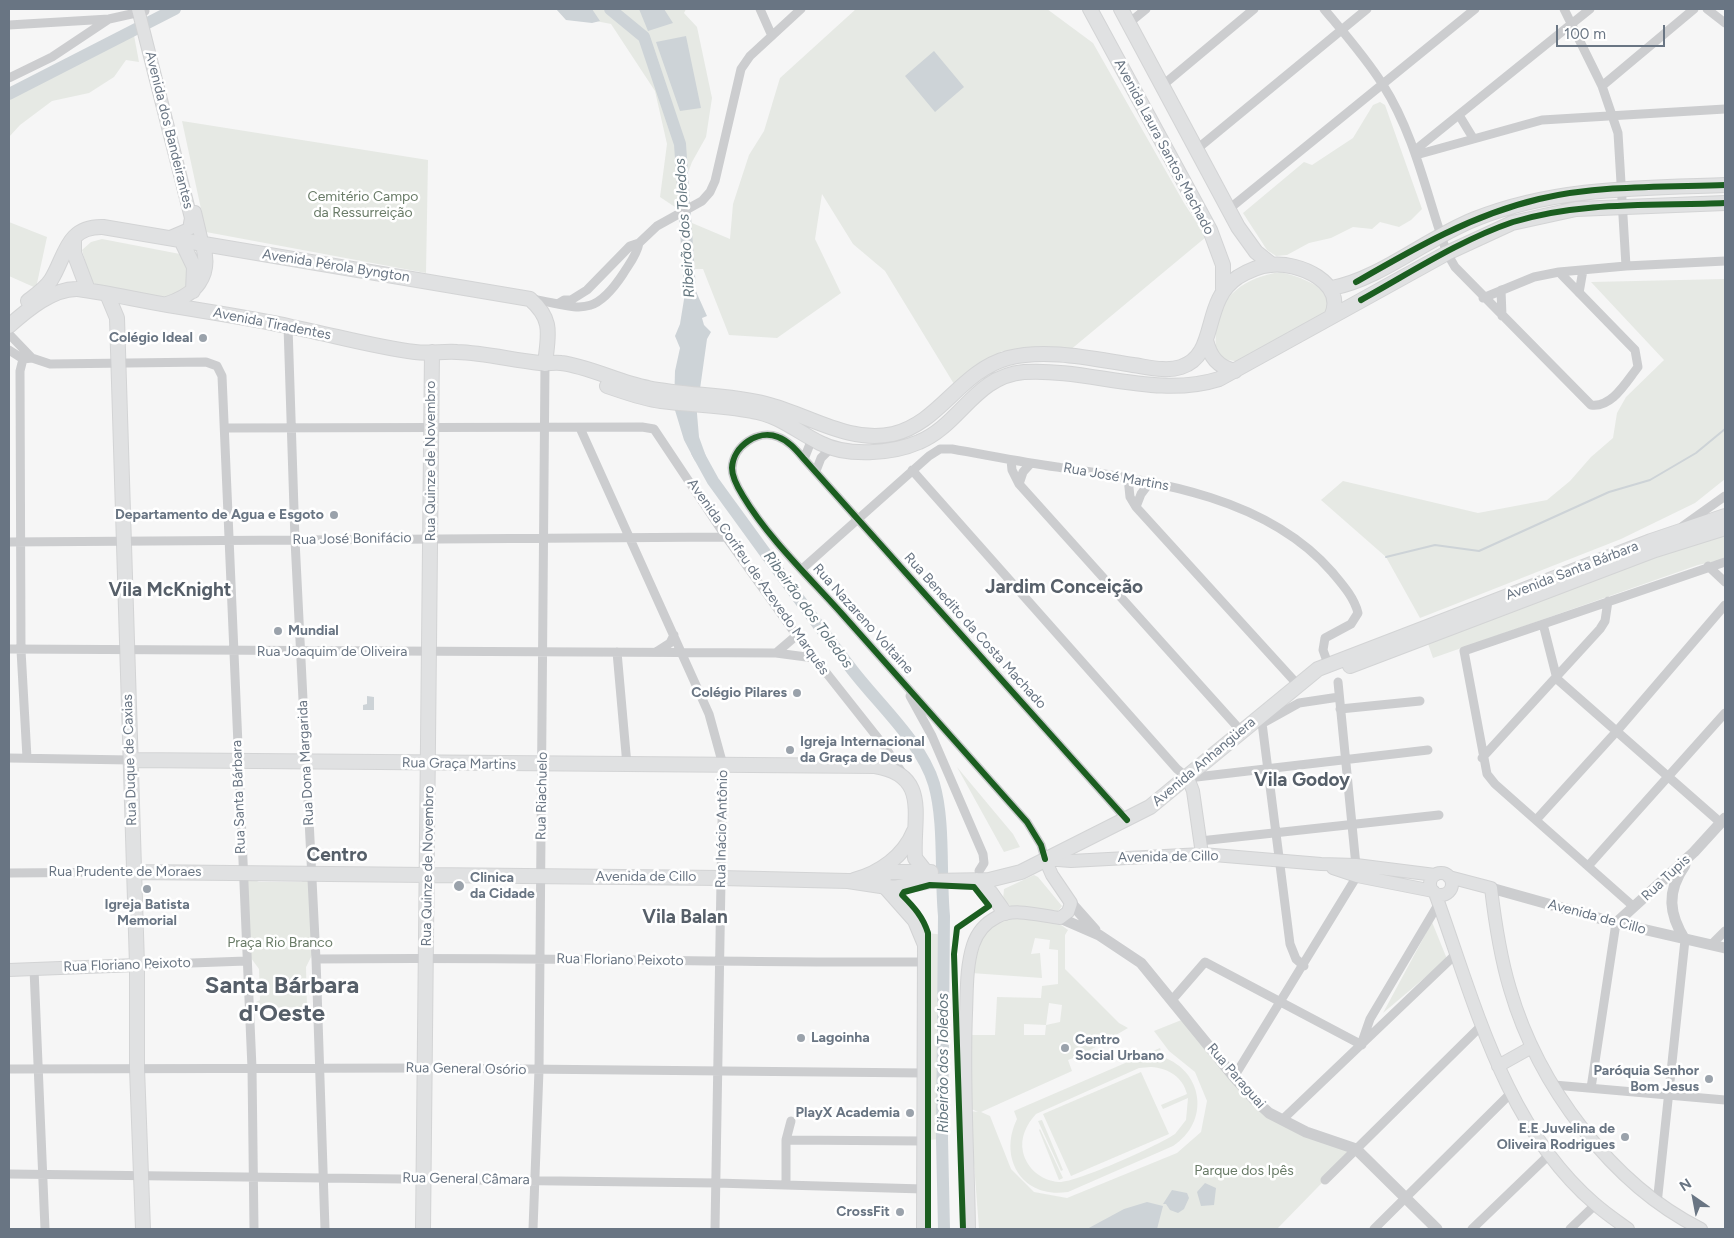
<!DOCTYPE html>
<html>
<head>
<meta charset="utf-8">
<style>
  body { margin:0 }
  #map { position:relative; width:1734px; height:1238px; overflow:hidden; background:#f6f6f6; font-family:Figtree,sans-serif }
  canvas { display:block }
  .frame { position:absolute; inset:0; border:10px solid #697583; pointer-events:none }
  .north { position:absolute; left:1669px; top:1173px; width:50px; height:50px; -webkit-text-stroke:4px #fff; paint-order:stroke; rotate:327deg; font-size:14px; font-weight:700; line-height:20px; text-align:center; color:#697583 }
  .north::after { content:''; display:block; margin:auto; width:18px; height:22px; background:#697583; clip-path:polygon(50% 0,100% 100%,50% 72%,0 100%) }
  .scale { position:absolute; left:1556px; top:25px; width:109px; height:22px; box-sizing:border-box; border:2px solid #697583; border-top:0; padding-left:6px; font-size:15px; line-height:18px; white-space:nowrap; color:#697583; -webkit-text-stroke:4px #fff; paint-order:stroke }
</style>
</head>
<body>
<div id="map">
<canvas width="1734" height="1238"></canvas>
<div class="frame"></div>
<div class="north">N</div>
<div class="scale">100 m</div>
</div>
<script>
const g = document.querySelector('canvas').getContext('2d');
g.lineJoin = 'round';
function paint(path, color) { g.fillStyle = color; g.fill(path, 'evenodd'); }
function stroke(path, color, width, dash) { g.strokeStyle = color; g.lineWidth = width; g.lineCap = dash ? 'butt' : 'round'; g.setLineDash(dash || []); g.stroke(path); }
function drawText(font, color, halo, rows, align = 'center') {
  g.font = font + ' Figtree,sans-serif'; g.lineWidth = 5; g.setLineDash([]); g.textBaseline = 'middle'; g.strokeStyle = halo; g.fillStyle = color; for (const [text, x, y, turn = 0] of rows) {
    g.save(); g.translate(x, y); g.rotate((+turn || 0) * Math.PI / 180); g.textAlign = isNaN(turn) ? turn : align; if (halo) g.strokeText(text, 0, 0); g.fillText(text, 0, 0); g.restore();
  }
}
paint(new Path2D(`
  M564,9H686L684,13L697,27L712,98L706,137L692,162L675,207L660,197L667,144L655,91L611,24L565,15Z
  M856,9H1047L1093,43L1184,203L1206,237L1069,351H1002L954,384L885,271L853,244L822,194L815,239L841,293L777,338L729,335L703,269H689L685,220L730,239L733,204L749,155L764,131L780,78Z
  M133,30L139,62L126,60L114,77L89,93L52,101L20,125L9,137V94Z
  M1380,102L1385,105L1422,209L1411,220L1399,227L1380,222L1372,229L1353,227L1331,238L1309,243L1287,255L1276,256L1267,250L1243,213L1304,162L1312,165L1353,138L1373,105Z
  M182,121L428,160L426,273L206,232Z
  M9,222L47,237L36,288L9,276Z
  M102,239L180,254L189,264L192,278L179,299L92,286L82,250L91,242Z
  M1281,272C1300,277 1314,282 1329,296L1328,310L1322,316L1240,362L1223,359C1215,351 1215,344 1216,333C1218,295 1246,277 1281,272Z
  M1725,279V479L1695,503L1621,539L1420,618L1386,557L1321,500L1343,481L1478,513L1547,500L1570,481L1591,457L1613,438L1617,413L1626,397L1664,360L1591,282Z
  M1725,533V559L1698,565L1433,658L1426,638Z
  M957,767L1013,834L1020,847L1004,852Z
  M1034,875L1038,877L1062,906L1058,911L1012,907L1003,900L1004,889Z
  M307,878L310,879L313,953L306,967L307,1007L257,1008L256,1002L260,1000L259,969L248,954L247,880L253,879L259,882H301Z
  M1005,916L1057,922L1068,930L1065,935V969L1119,1023L1128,1028L1085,1053L1068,1060L1072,1071L981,1112L990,1116L1011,1169L1034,1192L1067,1198L1177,1153L1201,1132L1207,1101L1195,1072L1169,1051L1154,1031L1184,1019L1261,1112L1353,1151L1277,1229H979L970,1111L978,1112L967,1107L968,1035H995L997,997L1041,998L1042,986L1058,984V950L1049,949L1050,940L1035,938L1031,954L1040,953L1042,978L971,973V962L985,929ZM1049,1003L1062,1005L1060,1022L1046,1025ZM1024,1024L1046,1025L1045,1035H1024Z
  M1432,922L1447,959L1383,1013Z
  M928,933L944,935L942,1139L928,1140Z
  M1160,1048L1163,1057C1204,1072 1210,1122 1173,1146L1068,1192C1022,1199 998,1158 1017,1119L1014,1111ZM1151,1067C1168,1068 1183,1077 1187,1094L1161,1105L1163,1109L1188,1098L1186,1120L1175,1134C1159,1145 1076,1183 1059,1182C1042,1181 1027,1169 1023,1152C1020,1138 1026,1125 1036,1114L1139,1068Z
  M1141,1072L1169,1134L1071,1176L1043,1114Z
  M1042,1120L1063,1170L1061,1171L1038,1121Z
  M1040,1129L1063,1178L1059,1180L1039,1130Z`), '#e6e9e4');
paint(new Path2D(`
  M556,9H592L600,21L592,23L566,20Z
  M639,9H664L673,23L648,31Z
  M686,36L701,108L680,111L656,42Z
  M934,51L964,87L935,112L905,76Z
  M686,287H694L707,316L702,318L704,325L711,332L707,339L700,389L696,402L699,437L707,459L705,466L695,461L684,440L674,407L675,371L680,348L675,336L680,324Z
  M367,696L374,697V710H363V705L367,704Z
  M944,1151L948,1220L949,1229H944Z
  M1205,1183L1216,1188L1214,1205L1201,1206L1197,1192Z
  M1172,1190L1187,1193L1189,1198L1184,1209L1178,1213L1170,1210L1166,1204H1163Z
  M1147,1202L1163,1206L1157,1229H1087L1124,1209Z`), '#cdd3d7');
stroke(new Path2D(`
  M1386,557L1435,545L1479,551L1609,492L1650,480L1696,453L1725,429`), '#cdd3d7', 2);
stroke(new Path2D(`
  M610,9L644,37L680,144L691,304
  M9,94L175,9
  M697,452L713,481C758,543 803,606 850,667C876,702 921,741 934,784C945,822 940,874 944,916L942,1139L944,1229`), '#cdd3d7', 12);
const secondary = new Path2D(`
  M138,9L191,218L189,229L168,238
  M195,212L203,246
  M1188,778L1193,791L1202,854
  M1333,868L1357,876L1433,891
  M1430 884a11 11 0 1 1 22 0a11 11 0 1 1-22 0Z
  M1449,877L1491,888C1495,922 1500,956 1510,989C1538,1085 1611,1184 1701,1229
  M883,886L914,921L924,945L923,1229
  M1435,893C1474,1000 1504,1126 1595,1204C1605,1213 1617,1221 1628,1229
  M9,970L137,965
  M1498,1066L1532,1047
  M969,1229C968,1157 963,1085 966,1013C967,991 966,967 973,945C977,933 985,923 997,917C1014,907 1041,916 1060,918L1068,912L1071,903L1052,875L1045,859L1071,861L1202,854L1321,864L1356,865L1435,875`);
const primary = new Path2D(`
  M1090,9L1210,230L1223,265V289
  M1121,9L1238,227L1256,252L1271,264
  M74,238V253L88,290
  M182,242L194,267L193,291
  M1332,288C1380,279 1427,238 1475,219C1555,187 1641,188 1725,185
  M107,294L117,318L137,965V1068L143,1229
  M28,301C36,295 45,289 51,280C66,256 66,226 103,227L530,299C554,320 548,335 545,364
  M167,304C195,295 212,276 203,246
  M9,326C27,310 53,288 78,289C108,293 138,300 168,305C209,312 251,318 292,327C333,335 374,347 415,352C429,354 443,351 457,352C485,353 512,360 540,363C547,364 554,362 561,363C588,366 620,383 648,388C687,396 727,394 766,404C807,414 849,444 893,434C940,423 960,371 1008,358C1047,348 1093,359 1133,365C1148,367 1166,372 1181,367C1219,355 1201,301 1238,277C1248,271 1259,266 1270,265C1298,261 1348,283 1331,317
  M1206,340C1210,357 1218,367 1235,371
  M607,386C625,392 643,399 661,401C691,405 722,405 752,411C779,415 796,431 820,443C847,457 892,454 919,442C960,425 975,376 1024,372C1089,368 1156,399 1219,379L1447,253L1512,223L1576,209L1725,203
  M1350,666L1655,550L1725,528
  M131,760L875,766C931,775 912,818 915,858L926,872
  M134,872L721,878L848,881L894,888L931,881L989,880L1021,872L1150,807L1318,669L1651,541L1725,516
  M854,880C880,873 904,856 914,831
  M977,880L991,893L1005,913
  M883,886L884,876L888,872H931
  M423,1229L432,352`);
stroke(secondary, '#d2d3d4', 14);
stroke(primary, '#d3d4d5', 16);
stroke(new Path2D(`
  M760,9L772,36
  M1324,9C1344,33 1366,58 1383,85C1415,135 1427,197 1447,253L1455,267L1591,405C1612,408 1626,382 1638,367L1635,350L1559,272
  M1564,9L1602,86L1618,133L1626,266
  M1707,9L1725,23
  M1129,23L1146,9
  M9,25L109,19L145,11
  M9,78L52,57L109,19
  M1163,85L1254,9
  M1602,86L1694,9
  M1459,115L1473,138
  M1197,149L1367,9
  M1414,151L1590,9
  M1416,155L1542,120L1725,109
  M1229,209L1475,9
  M1501,290L1502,316
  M1579,293L1583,270
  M1483,298L1534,277L1559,272L1626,266L1725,261
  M531,299C578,306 592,321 623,274C629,264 637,255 639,243
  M559,303L564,300H571L587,290L630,246L639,243L657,226L702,201L710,192L715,181L741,69L750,56L801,9
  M288,326L295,540L316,959L325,1229
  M9,334L32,358
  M9,350L23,359
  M23,359L32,358L50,364L206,362L217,366L222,376L252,1068L254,1229
  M23,359L20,371L21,650L27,758
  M225,428L642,427L654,429L726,537L794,632L885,747L903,774
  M580,428L709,714L723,765L715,1229
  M804,459L812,439
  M1011,460L1012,470L1019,484L1242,732
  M912,470L1177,769L1188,778L1428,750
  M816,471L821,458L832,447
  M1128,478L1130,497L1136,507L1298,685
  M1019,484L1023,472L1031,463
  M1136,507L1141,494L1150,482
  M1683,526L1725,496
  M9,542L726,537
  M1708,566L1725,582
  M802,569L929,456L940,449H952C987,455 1021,462 1057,467C1152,481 1265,495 1332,572C1342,584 1354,597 1358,613L1351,624L1325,638L1323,650L1328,664
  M1543,624L1557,679L1721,823
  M9,649L776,653L814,658
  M617,652L627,765
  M656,652L670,643L674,635
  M776,653L797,635
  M910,696L932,736L983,854L984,863L979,871
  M1340,709L1420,701
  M1261,715L1290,944L1296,959L1304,966
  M1263,723L1299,703L1339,697
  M9,758L131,760
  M1482,758L1600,629L1605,621L1608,601
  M1536,820L1616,732L1725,605
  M1200,841L1439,815
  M1045,859L1041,845L1027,822C966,753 905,684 843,615C810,578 768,538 743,496C738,488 732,477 732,468C733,446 758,429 778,437C789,441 797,451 804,459L1127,820
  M1589,865L1725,713
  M9,873L134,872
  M1634,907L1495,784L1487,774L1464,651L1725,562
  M1711,945L1725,931
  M316,959C519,956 722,963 924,962
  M137,965L246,961
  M34,969L45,1229
  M1172,1000L1205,962L1362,1045
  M1362,1042L1370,1019L1439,903
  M9,1069L425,1068L923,1073
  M1234,1077L1357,876L1338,682
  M1554,1085L1725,1100
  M1591,1088L1616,923
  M1282,1120L1456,954
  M786,1140L791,1121
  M9,1174L716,1183L923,1189
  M1325,1180L1481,1026
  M786,1184V1140L922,1141
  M1657,1204L1685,940
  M533,1229L539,1070L545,364
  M1374,1229L1511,1093
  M1472,1229L1550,1154
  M1570,1229L1595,1205`), '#cccdcf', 9);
stroke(new Path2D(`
  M1685,865C1666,892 1669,914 1685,940
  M1491,888L1616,923L1725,948
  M1071,903L1095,930
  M1060,918L1099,935L1141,963L1234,1077L1255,1100L1269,1113L1306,1132L1356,1149L1437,1229
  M1616,923L1694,852L1725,818`), '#cccdcf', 11);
stroke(secondary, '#e0e1e2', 12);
stroke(primary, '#e0e1e2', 14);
stroke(new Path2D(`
  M1356,282C1415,248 1472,215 1539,199C1599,185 1664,187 1725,185
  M1361,300C1410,273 1460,240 1513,222C1581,201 1655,206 1725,203
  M1045,859L1041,845L1027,822C966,753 905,684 843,615C810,578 768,538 743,496C738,488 732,477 732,468C733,446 758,429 778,437C789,441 797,451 804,459L1127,820
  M928,1229V933C923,917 914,907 902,895L904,892L930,885L974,887L989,906L957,928L954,954L963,1229`), '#1b5e20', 6);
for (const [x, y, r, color] of [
  [203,338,5,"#9aa2ab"],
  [334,515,5,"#9aa2ab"],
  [278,631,5,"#9aa2ab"],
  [797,693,5,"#9aa2ab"],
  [790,750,5,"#9aa2ab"],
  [459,886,6,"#9aa2ab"],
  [147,889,5,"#9aa2ab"],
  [801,1038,5,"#9aa2ab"],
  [1065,1048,5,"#9aa2ab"],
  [1709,1079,5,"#9aa2ab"],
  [910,1113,5,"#9aa2ab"],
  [1625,1137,5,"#9aa2ab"],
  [900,1212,5,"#9aa2ab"]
]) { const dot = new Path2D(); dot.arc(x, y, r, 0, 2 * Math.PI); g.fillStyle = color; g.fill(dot); stroke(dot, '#fff', 2); }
drawText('14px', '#697583', '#fff', [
  ["Avenida dos Bandeirantes",169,130,76],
  ["Avenida Laura Santos Machado",1164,147,62],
  ["Avenida Pérola Byngton",336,266,9],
  ["Avenida Tiradentes",272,324,11],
  ["Rua Quinze de Novembro",431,461,-90],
  ["Rua José Martins",1116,477,10],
  ["Rua José Bonifácio",352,539,-1],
  ["Avenida Santa Bárbara",1572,571,-21],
  ["Avenida Corifeu de Azevedo Marquês",758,577,55],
  ["Rua Nazareno Voltaine",863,619,48],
  ["Rua Benedito da Costa Machado",975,631,48],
  ["Rua Joaquim de Oliveira",332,652],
  ["Rua Duque de Caxias",130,760,-92],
  ["Avenida Anhangüera",1204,762,-40],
  ["Rua Dona Margarida",306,763,-93],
  ["Rua Graça Martins",459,764,1],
  ["Rua Riachuelo",542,796,-89],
  ["Rua Santa Bárbara",239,797,-92],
  ["Rua Inácio Antônio",722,829,-89],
  ["Avenida de Cillo",1168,857,-1],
  ["Rua Quinze de Novembro",428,866,-89],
  ["Rua Prudente de Moraes",125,872],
  ["Avenida de Cillo",646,877],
  ["Rua Tupis",1666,878,-43],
  ["Avenida de Cillo",1597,917,15],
  ["Rua Floriano Peixoto",620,960,1],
  ["Rua Floriano Peixoto",127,965,-2],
  ["Rua General Osório",466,1069,1],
  ["Rua Paraguai",1236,1076,49],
  ["Rua General Câmara",466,1179,1]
]);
drawText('14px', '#697b67', '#fff', [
  ["Cemitério Campo",363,197],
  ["da Ressurreição",363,213],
  ["Praça Rio Branco",280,943],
  ["Parque dos Ipês",1244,1171]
]);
drawText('bold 14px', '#697583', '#fff', [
  ["Colégio Ideal",193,338],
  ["Departamento de Agua e Esgoto",324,515],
  ["Mundial",288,631,"left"],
  ["Colégio Pilares",787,693],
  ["Igreja Internacional",800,742,"left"],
  ["da Graça de Deus",800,758,"left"],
  ["Clinica",470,878,"left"],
  ["da Cidade",470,894,"left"],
  ["Igreja Batista",147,905,"center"],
  ["Memorial",147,921,"center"],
  ["Lagoinha",811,1038,"left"],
  ["Centro",1075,1040,"left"],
  ["Social Urbano",1075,1056,"left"],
  ["Paróquia Senhor",1699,1071],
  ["Bom Jesus",1699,1087],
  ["PlayX Academia",900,1113],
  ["E.E Juvelina de",1615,1129],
  ["Oliveira Rodrigues",1615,1145],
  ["CrossFit",890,1212]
], 'right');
drawText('italic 15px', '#64767f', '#fff', [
  ["Ribeirão dos Toledos",685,228,-94],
  ["Ribeirão dos Toledos",808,610,54],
  ["Ribeirão dos Toledos",944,1063,-90]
]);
drawText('bold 19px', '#565f69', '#fff', [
  ["Jardim Conceição",1064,587],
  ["Vila McKnight",170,590],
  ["Vila Godoy",1302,780],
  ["Centro",337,855],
  ["Vila Balan",685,917]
]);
drawText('bold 24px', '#565f69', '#fff', [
  ["Santa Bárbara",282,986],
  ["d'Oeste",282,1014]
]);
</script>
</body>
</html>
